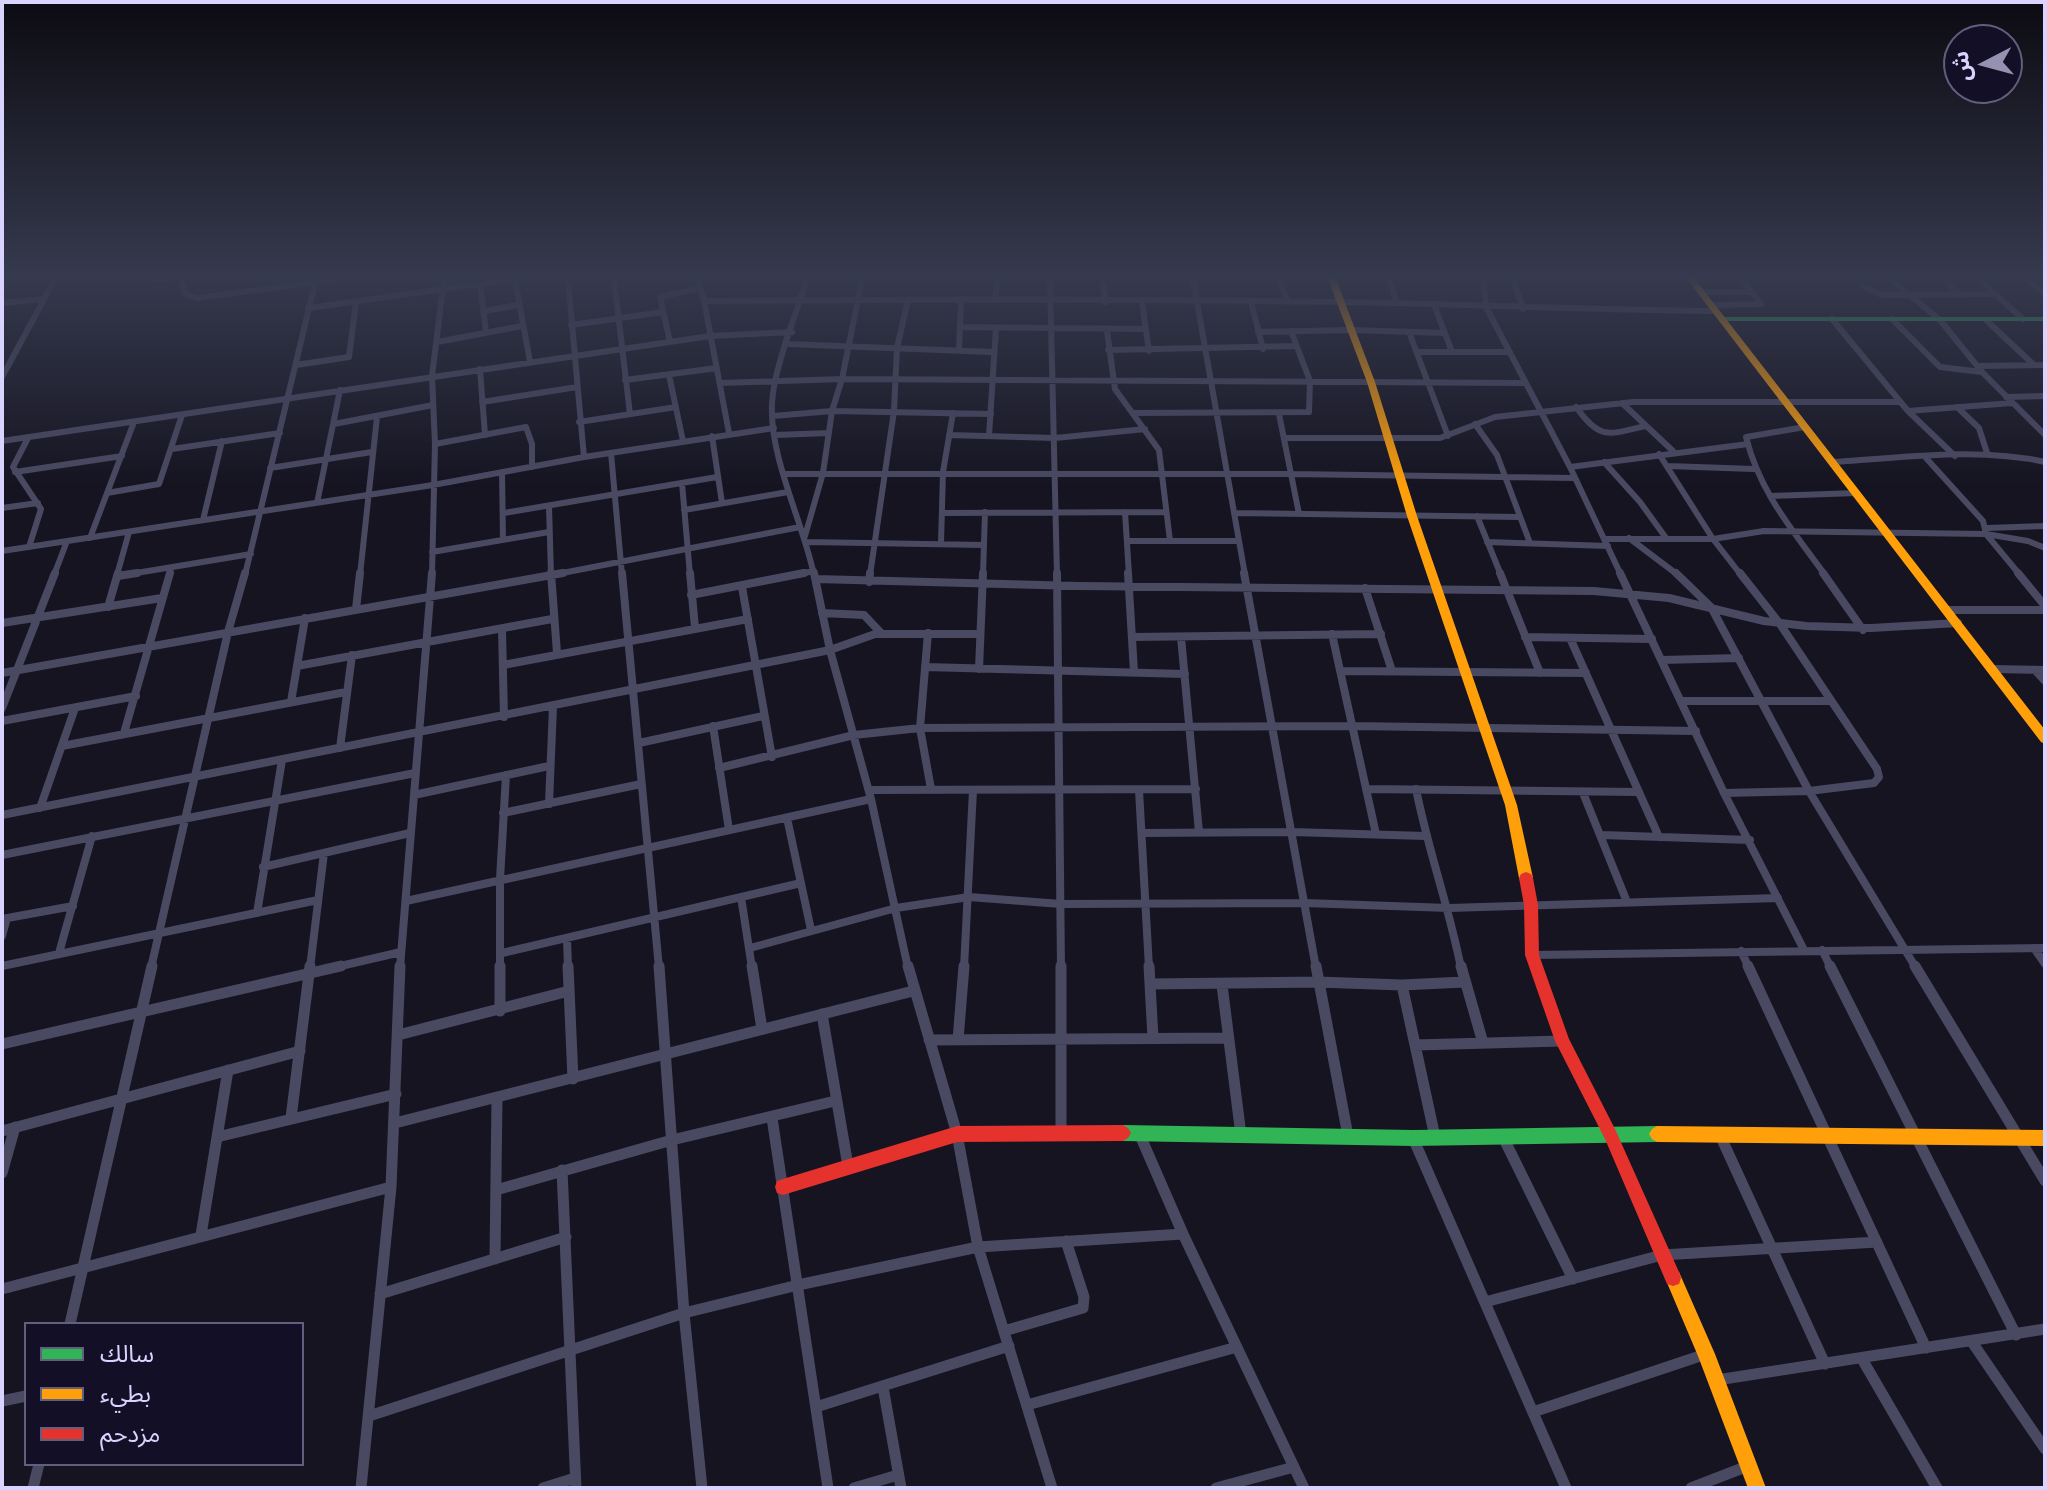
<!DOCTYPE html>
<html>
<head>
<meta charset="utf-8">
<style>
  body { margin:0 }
  #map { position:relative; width:2047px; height:1490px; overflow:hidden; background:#161421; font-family:Manrope,"Noto Sans Arabic",sans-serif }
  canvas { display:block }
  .frame { position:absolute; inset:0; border:4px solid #d9d4ff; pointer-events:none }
  .legend { position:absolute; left:24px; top:1322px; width:280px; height:144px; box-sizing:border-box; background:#130f26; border:2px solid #625e7d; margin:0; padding:10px 14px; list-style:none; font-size:24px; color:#d9d4ff }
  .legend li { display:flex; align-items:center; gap:16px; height:40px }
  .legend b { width:40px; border:2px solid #625e7d }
  .north { position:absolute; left:1943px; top:24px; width:80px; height:80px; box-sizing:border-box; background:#130f26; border:2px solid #625e7d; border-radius:50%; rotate:264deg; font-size:22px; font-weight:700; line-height:32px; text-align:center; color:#d9d4ff }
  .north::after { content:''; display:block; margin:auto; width:28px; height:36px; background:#9591b1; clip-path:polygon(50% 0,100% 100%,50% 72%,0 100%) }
</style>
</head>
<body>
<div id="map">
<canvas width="2047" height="1490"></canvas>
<div class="frame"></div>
<ul class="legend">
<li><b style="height:10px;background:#30b455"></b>سالك</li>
<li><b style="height:10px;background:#ff9f0a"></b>بطيء</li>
<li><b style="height:10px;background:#e5322d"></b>مزدحم</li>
</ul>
<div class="north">ش</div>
</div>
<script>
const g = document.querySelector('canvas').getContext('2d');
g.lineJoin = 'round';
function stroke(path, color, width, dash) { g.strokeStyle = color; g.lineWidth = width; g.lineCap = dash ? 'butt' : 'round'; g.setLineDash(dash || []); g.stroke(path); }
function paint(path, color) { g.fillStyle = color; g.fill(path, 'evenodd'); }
stroke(new Path2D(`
  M155,279H170
  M181,279L185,294L197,298L338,279
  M515,279L530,362
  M568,279L584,457
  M614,279L630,414
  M698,279L704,301C916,299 1128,298 1340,302C1466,304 1591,310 1716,311
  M807,279C796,315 774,367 772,403C769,457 803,522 814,575
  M1050,279L1057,575
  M1103,279L1105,302
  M1193,279L1245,575
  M1279,279L1288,302
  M1389,279L1397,303
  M1483,279L1486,307L1570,467L1621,575
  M1513,279L1523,309
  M1742,279L1754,295
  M1890,279L1940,320L1982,372L2045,435
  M1944,279L1959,294
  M1978,279L2023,319
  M2027,279L2045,294
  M480,284L486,332
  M1863,286L1882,295L1996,294
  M1701,292H1751
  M995,300L998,279
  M704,301L729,433
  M1142,302L1149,351
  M1251,302L1263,349
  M2,303L44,299
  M1434,304L1452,352
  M1711,305L1761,304L1757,299
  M308,308L516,279
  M484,311L518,305
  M1832,319L1908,411L1955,456
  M1892,319L1940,367L1982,372
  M1986,320L2034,365
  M571,325L663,312
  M960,327L1146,329
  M1107,331L1115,389L1159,450L1170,541
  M1258,332L1351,330L1445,333
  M1409,332L1448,436
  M437,342L522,326
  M670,342L660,297L700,288
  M788,344L992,352
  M959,350L961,299
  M1108,350L1296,346
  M1418,352H1509
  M296,365L349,357L356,302
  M1978,366L2045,365
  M480,369L485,435
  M669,375L683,441
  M2,377L55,279
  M625,380L717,368
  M720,383L842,379L1524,383
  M2006,397L2045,396
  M482,402L577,387
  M1622,403L1674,452
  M1576,407C1600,440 1608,435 1645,426
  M1957,407L1979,428L1987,453
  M1908,411L2012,403
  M1133,413L1309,412L1310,381L1291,331
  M1279,414L1299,514
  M773,416L832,411L991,414
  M579,422L676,407
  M334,424L433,405
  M1475,424L1497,455L1530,543
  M1805,427L1746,437C1760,493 1792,529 1825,575
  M775,435L829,433
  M949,435L1055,438L1145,429
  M712,436L722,503
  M989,436L996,328
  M28,438L13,467L41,509L29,547
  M1285,438H1440L1495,417L1633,402H1900
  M2,441L710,336L792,332
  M435,444L526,427L532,444V467
  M172,449L280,433
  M611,453L622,575
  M1659,454L1713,539L1741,575
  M1926,458L1983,521L1986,534L2020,575
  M1604,462L1640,502L1666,538
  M1833,462C1904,458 1975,447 2045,462
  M1668,466L1754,469
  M1570,467L1748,444
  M270,468L372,452
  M15,472L122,456
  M502,472L503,540
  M784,474H1292L1575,478
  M682,483L690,575
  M107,493L159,484L182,415
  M1770,496L1857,493
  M317,503L340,390
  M549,506L551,575
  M2,508L38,503
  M684,510L788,492
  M1125,512L1129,575
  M504,513L717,477
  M943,513L1166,512
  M1234,513L1519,517
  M1477,516L1501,575
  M203,520L222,441
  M1987,528L2045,526
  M805,536L823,473L832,411L842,379L862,279
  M90,538L134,422
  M1629,538L1678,575
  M1605,539H1713L1764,531L1986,534L2028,541L2045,548
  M1127,541H1238
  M807,542L984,545
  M1487,542L1608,546
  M941,543L943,472L953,413
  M2,551L433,485L584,457L774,428
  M432,552L549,532
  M54,575L67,541
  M117,575L129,532
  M124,575L251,554
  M169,575L171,568
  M245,575L316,279
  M360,575L377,417
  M432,575L435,444L432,376L444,279
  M552,575L800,527
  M794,575L814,571
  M870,575L894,411L897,348L908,300
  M983,575L985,512`), '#4a4962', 6);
stroke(new Path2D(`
  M551,573L557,653
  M622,573L659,968
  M690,573L695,628
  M814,573L830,650L871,799L908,968
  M1057,573L1061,968
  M1128,573L1134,672
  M1244,573L1316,968
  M1500,573L1540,673
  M1620,573L1724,793L1804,950
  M1676,573L1711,607L1809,791L1916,968
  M1823,573L1863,630
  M2018,573L2045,606
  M118,576L137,573
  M816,579L1078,586L1594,591L1669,598L1764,621L1806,626L1871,628L1958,623
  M869,582L870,573
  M742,587L772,757
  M1365,588L1392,671
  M691,595L804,573
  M108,607L118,573
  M356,609L360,573
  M1947,610H2045
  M822,613L864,615L882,634
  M2,623L162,598
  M502,629L504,717
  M928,633L920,728L931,789
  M1332,634L1376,834
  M1132,637L1381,634
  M1181,637L1199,832
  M1525,637L1652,639
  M1570,638L1659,837
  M1662,660L1739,658
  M503,665L748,619
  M297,666L552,619
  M925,667L1185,674
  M979,669L983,573
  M1993,669L2045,670
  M2035,670L2045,681
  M1341,671L1586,673
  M2,673L563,573
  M1682,701H1831
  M291,702L305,618
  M2,708L55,573
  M2,721L136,696
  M713,726L729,830
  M124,733L170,573
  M639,743L763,716
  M62,746L346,692
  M340,748L352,655
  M719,768L854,735L920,728L1352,726L1696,731
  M1366,789L1639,792
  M1416,789C1428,850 1449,907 1461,968
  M869,790L1196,789
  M1139,790L1149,968
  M1583,793L1627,902
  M1724,793L1809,791L1874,783L1879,777L1877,769L1780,624L1740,573
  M414,795L549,766
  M549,804L553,707
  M40,808L75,708
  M503,813L641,784
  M2,815L830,650L875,634H980
  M787,818L811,930
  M1142,833L1292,832L1425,836
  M1602,835L1750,840
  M2,855L415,773
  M263,867L410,833
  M741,897L752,968
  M406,901L871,799
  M257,913L282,760
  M2,919L73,906
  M2,936L7,918
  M567,938L568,968
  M750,948L896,908L969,897L1061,904L1305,903L1449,908L1778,898
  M2034,948L2045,964
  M1822,950L1831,968
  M1741,951L1749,968
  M59,953L92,836
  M502,953L801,883
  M1532,955L2045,948
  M2,966L318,900
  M151,968L228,632L245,573
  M310,968L324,853
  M332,968L401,952
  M400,968L432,573
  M500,968V879L506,775
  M964,968L973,790`), '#4a4962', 8);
stroke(new Path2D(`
  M500,966V1011
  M568,966L573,1079
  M659,966L684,1313L702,1488
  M752,966L762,1029
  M908,966L957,1134L978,1247L1052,1488
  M1061,966V1133
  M1149,966L1153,1038
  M1316,966L1348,1136
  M1461,966L1483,1043
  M1748,966L1926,1348
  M1830,966L2016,1335
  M1915,966L2045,1181
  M1150,984L1318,982L1402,985L1464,982
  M1222,985L1241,1135
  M1402,985L1435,1137
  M822,1014L848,1166
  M398,1035L569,991
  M929,1040L1228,1038
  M958,1040L964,966
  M2,1044L341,966
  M1415,1045L1562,1041
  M291,1118L310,966
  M772,1118L828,1488
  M395,1123L913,991
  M2,1131L300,1051
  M1139,1133L1183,1234L1304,1488
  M1719,1133L1825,1364
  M217,1137L396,1094
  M1503,1137L1573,1279
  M1413,1138L1566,1488
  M562,1170L576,1488
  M2,1173L15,1127
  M496,1190L672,1140L835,1101
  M201,1235L228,1070
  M495,1259L497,1097
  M2,1289L391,1187
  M380,1294L566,1237
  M1485,1302L1662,1255L1877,1242
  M70,1324L152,966
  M1004,1331L1083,1308L1084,1297L1066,1241
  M1972,1342L2045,1449
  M1862,1359L1937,1488
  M1717,1380L2045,1329
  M883,1387L901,1488
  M2,1401L26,1396
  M1027,1405L1237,1347
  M816,1407L1009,1346
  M1533,1412L1706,1354
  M369,1416L684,1313L798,1285L978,1247L1183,1234
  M33,1488L39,1464
  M361,1488L391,1187L400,966
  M543,1488L575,1478
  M854,1488L898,1475
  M1216,1488L1294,1467
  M1691,1488L1748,1466`), '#4a4962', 11);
paint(new Path2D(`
  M1720,317H2045V321H1720Z
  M1123,1125L1413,1130L1657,1126L1662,1129L1665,1134L1662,1139L1657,1142L1413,1146L1123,1141L1118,1138L1115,1133L1118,1128Z`), '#30b455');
paint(new Path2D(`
  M1328,279H1336L1375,382L1417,516L1517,805L1533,878L1531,882L1526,884L1521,882L1519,878L1505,805L1407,516L1367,382Z
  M1687,279H1695L2045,730V744L2041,742Z
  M1657,1126L2045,1130V1146L1657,1142L1652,1139L1649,1134L1652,1129Z
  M1673,1270L1679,1272L1715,1354L1766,1488H1748L1698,1356L1665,1278L1667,1272Z`), '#ff9f0a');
paint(new Path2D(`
  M1526,872L1531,874L1533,878L1538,905L1539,955L1569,1039L1615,1129L1679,1272L1681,1278L1679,1284L1673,1286L1667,1284L1605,1139L1555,1041L1525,955L1524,905L1519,878L1521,874Z
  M1123,1125L1128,1128L1131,1133L1128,1138L1123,1141L957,1142L783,1195L777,1193L775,1187L777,1181L783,1179L957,1126Z`), '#e5322d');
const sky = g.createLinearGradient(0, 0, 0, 487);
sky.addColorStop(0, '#0c0b12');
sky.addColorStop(0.57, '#363a4e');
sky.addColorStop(1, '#363a4e00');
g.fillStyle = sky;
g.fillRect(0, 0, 2047, 487);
</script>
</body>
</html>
